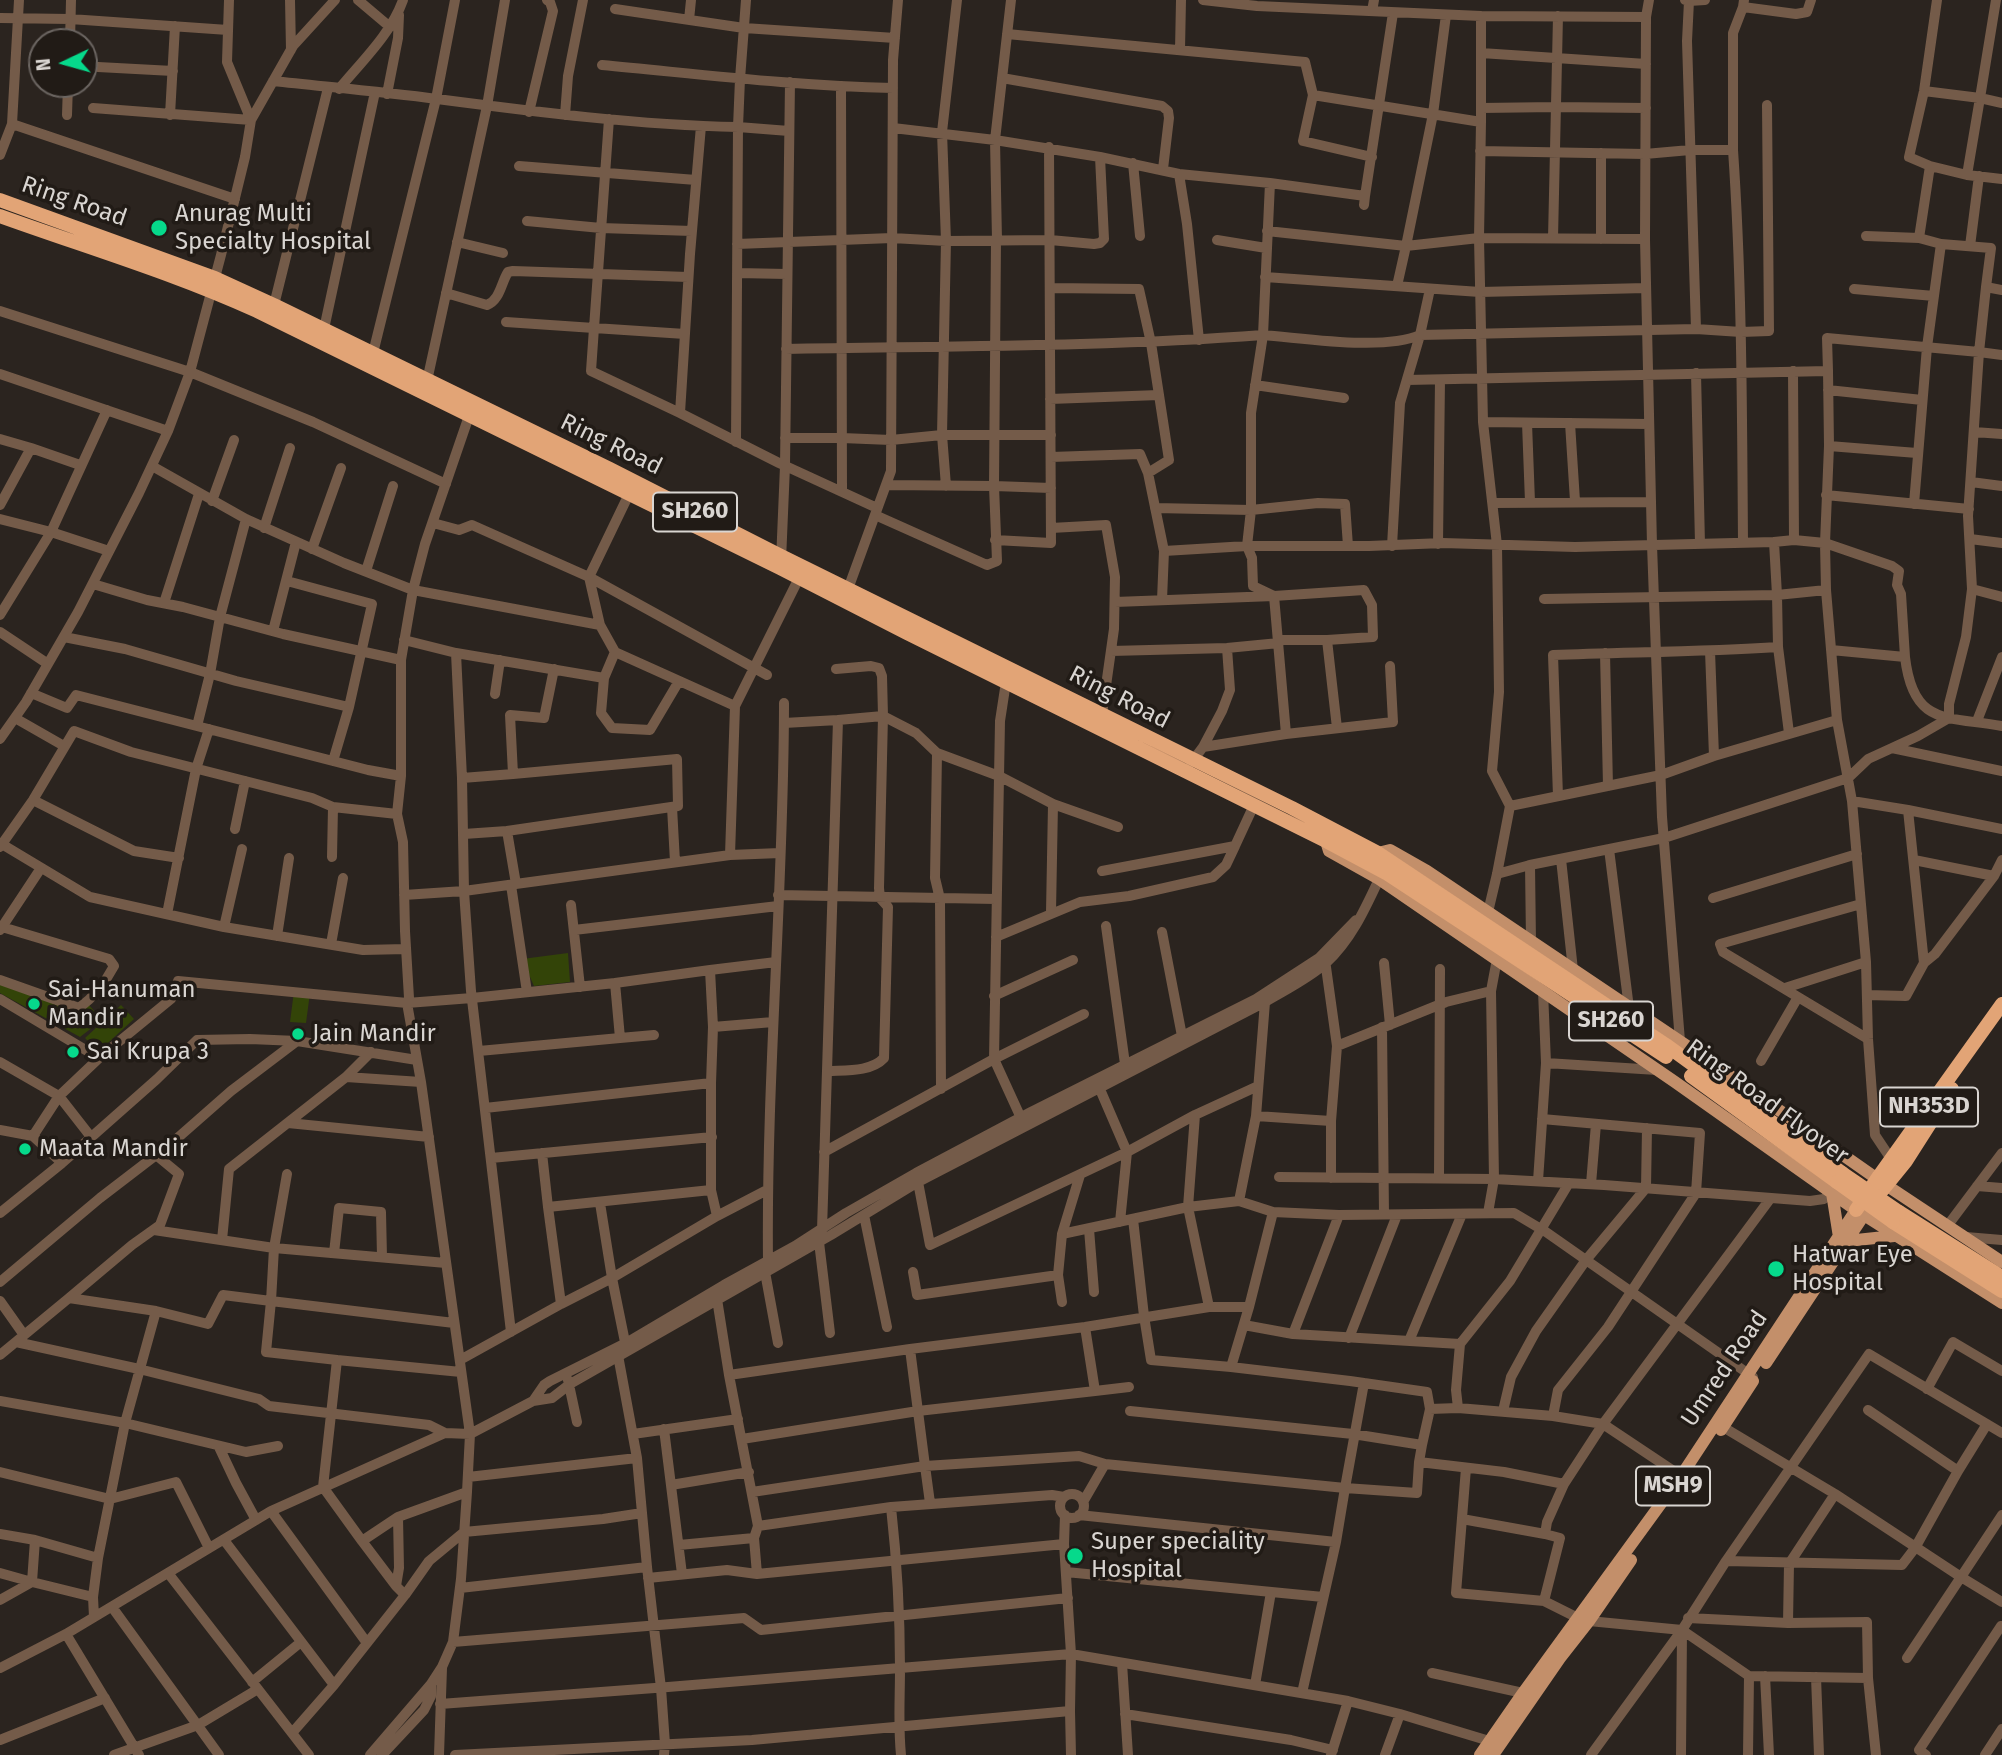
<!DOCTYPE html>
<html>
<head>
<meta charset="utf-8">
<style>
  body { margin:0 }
  #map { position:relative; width:2002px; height:1755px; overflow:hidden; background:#2b241f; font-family:"Fira Sans",sans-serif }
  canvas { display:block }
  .north { position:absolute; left:28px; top:28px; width:70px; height:70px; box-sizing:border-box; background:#211b16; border:2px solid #6b6561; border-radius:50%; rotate:265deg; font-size:19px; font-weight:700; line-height:28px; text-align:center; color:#d9d5d1 }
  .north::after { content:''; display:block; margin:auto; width:24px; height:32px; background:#06d98b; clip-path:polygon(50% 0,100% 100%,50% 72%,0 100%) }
</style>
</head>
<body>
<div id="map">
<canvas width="2002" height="1755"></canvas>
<div class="north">N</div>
</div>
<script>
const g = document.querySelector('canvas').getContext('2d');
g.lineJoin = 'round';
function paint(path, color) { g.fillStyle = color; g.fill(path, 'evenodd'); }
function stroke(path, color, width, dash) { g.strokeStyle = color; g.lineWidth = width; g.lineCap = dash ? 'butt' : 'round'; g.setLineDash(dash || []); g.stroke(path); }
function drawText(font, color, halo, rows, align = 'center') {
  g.font = font + ' "Fira Sans",sans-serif'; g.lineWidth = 7; g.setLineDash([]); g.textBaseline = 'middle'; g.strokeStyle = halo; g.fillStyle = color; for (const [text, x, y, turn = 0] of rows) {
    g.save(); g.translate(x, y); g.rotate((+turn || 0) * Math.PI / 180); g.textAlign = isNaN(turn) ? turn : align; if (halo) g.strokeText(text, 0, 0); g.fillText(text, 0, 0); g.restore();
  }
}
paint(new Path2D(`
  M568,953L570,982L534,986L522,959Z
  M0,980L78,1007L89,1005L102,1020L80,1037L0,993Z
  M294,991L310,993L306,1023L290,1022Z
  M121,1005L134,1019L98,1052L85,1038Z`), '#334408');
stroke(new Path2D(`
  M19,0L12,124L235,199
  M229,0L227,62L251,120
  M290,0L291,50
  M358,0L390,27
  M1685,0L1689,1L1687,41L1696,329L1420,335C1383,351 1304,338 1263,335L1251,413V510L1247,546H1369L1443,543L1575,547L1774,542L1777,595L1826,590L1837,720L1852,801L1866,962L1868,1039L1875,1135L1891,1159
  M1937,0L1924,91L1909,157L1930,166L1919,238L1941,244
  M1689,1L1705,0
  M1743,7L1796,14L1807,12L1811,0
  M615,9L744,28L895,38
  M1372,11L1374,0
  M1446,15L1433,114L1406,246L1479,238L1645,239
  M1481,16L1646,17L1645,239L1652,545L1662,817L1680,1041
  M1646,17L1649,0
  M0,18L70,19L228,30
  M689,20L691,0
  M1007,34L1305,62L1313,95L1481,122V16L1257,6L1203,0
  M70,42L71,0
  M1180,50L1181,0
  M1481,53L1646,64
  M602,65C699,74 795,86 893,88
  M98,67L173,71
  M1002,78L1162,106L1168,111L1169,118L1163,169
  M273,81C328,87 383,92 437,99C537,112 637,125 738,127L740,79L746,0
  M841,86L842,492
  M339,89C362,61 391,34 403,0
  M1924,91L1980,98L1996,0
  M387,94L398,38L399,15
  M1313,95L1303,141L1372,157
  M93,108L251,120
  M1481,108L1556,107L1646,108
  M529,112L553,11L550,2L547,0
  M67,115L68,84
  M170,115L175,26
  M565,115L568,76L583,0
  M1481,122L1479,238L1483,422L1497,545L1499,692L1492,771L1510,806L1661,775L1714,756L1837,720
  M701,126L690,254L680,413L779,463L877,508
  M1733,150V33L1743,7L1744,0
  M1480,151L1645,154L1690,150H1733C1742,281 1742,412 1743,543
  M1601,153V239
  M0,155L12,124
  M1133,163L1140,236
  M519,166L696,180
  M1930,166L1967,175L2002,179
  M1179,174L1187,224L1199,340
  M1967,175L1980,98L2002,103
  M1270,183L1365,196L1364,205
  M1365,196L1393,13
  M527,221L601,228L692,231
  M1267,231L1406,246L1397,286
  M1866,236L1919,238
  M1553,238L1558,16
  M996,240L994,486L1051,488
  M997,240L995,140L1011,0
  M1217,240L1266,248
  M457,242L503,253
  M737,244L892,238L946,241L1050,240L1094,244L1100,243L1104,239L1100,157L995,140L893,128
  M1970,246L1979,176
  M737,273L787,274
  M1265,277L1480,292L1646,288
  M1986,287L1979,352L2002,355
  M1050,288L1139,289L1151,343L1169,460L1148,473L1164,551L1247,546L1252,558L1253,586L1274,596L1364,590L1372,605L1373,637L1327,640
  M1854,289L1934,296
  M446,293L487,305C500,300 501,283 508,272L513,271L688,277
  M274,305L328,88
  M0,311L190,372L313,422L446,484
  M506,322L594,328L609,119
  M324,329L375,92
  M1696,329L1741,332L1769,331L1767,105
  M786,349C945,346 1104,347 1263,335L1270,183L1179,174L1100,157
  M373,353L436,99L455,0
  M1793,371L1794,540
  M1828,371L1827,338L1979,352L1968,516L1972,589L2002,597
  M1696,373L1700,544
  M0,374L168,431
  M1407,380L1828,371L1829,446L1825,543L1892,566L1899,571L1897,585L1901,594L1905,657
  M427,381L487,106L505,0
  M1255,385L1344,398
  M1828,390L1922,400
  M1050,399L1159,395
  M680,413L591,371L594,328L685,334
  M1483,422L1649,424
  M1527,423L1530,502
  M1570,423L1575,501
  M1974,432L2002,434
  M785,438H842L891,440L942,435L946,241L942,132L957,0
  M0,439L31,448
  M736,442L738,127L789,131
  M1829,446L1917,453
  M1051,457L1140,454L1148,473
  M152,466L246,519L344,563L413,590L600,625
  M1971,482L2002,486
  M946,486L942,435H1051
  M629,494L589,577L600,625L615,652L735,706
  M1826,495L1969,509
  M212,501L234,440
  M1493,503L1650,502
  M1914,504L1927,347L1941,244L1991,248L1986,287L2002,290
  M0,505L31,448L80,465
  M1155,508L1251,510L1318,503L1345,504L1348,546
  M875,515L987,565L997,561L994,486L886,485
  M0,519L51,532L109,551
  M433,523L459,530L472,525L589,577L767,675
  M264,528L290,448
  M1051,528L1106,525L1115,577L1114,629L1102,714
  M1970,539L2002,543
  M995,540L1051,543L1049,147
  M1774,542L1794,540L1825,543L1826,590
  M1438,544L1440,380
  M1392,546L1400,403L1420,335L1430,289
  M312,549L341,468
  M781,561L785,466L790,82
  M366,571L393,486
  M287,581L372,604L349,707
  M93,584L147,600L183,607L283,634L401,660
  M848,589L891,471L893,60L898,0
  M1544,599L1777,595L1778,647L1789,733
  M1162,600L1164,551
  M1115,602L1274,596L1286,734L1203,747L1191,763
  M164,603L199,494
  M0,615L51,532L107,410
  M273,631L296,542
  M0,632L48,664
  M64,637L125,649L236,681L349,707L333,761L368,770L401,776
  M404,640L456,653L462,778L464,891L471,991L511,1332
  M1279,640H1327L1337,728
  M1831,650L1905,657C1913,726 1946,716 2002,726
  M1111,651L1227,648L1279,643
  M1710,651L1714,756
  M456,653L604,678L615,652
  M1605,653L1608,786
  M604,678L601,713L612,728L650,730L679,681
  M1006,682L1000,721L994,1059L1021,1118
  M31,693L67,708L76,695L333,761
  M495,694L500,660
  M15,718L64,746
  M838,720L883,716L916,733L937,753
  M1977,721L2002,657
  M784,723L838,720L822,1230
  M197,726L210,674L220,617L246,519
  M1286,734L1393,722L1390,666
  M0,739L26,702L78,612L139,493L168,431L190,372L221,255L245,157L251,120L293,46L335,0
  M1203,747L1222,711L1230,690L1227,648
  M1892,748L1918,736L1949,718V704L1966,637L1972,589
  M462,778L513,774
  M1558,796L1553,655C1628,652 1703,652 1778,647
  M33,800L134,851L179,858
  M1852,801L1908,810L1924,963L1906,996L1867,995
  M672,807L675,862
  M1908,810L2002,829
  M235,829L245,781
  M464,834L507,831
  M0,843L90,897L224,927L363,950L406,949
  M0,847L33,800L74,731L131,752L312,798L333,807L397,814
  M1609,849L1629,1008
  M730,855L780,853
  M332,857L333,807
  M1561,859L1573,970
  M1914,860L1994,876
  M1102,871L1235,846L1254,805
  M1497,874L1530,865
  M516,884L507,831L678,806L677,759L513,774L510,715L544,718L554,669
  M511,885L527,992
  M404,895L464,891L730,855L735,706L799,578
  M778,895L996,899
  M1713,898L1857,854
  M1861,904L1720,944L1723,952L1868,1039
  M571,905L580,987
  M1051,912L1053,804
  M1488,912L1497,874L1510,806
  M167,914L196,769L209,729
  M1106,926L1125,1064
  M224,927L242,849
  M0,930L41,868
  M574,930L778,906
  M1162,932L1182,1036
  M277,936L289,858
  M996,937L1080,902L1129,896L1213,877L1226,865L1235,846
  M1531,942L1530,865L1664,838L1848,778L1868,759L1892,748L2002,771
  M331,944L343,878
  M1384,963L1390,1025
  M1924,963L1935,954L1994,876L2002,860
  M0,980L79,1008C94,997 105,983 114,966L109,959L2,927
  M615,983L710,970
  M1785,988L1866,962
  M994,996L1073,960
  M0,999L99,1058
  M773,1022L713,1027L710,970L776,962
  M1382,1027L1384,1214
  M620,1038L654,1035
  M1337,1046L1446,1002L1491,991L1497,959
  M1761,1061L1798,997
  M0,1062L59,1096L91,1137
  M1546,1063L1657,1070
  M828,1071C846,1070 871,1072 884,1058L888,907L880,898L879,888L883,716L882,676L879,668L871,666L836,669
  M346,1077L371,1052
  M711,1083L713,1027
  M1099,1087L1127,1152L1120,1222
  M941,1089L940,899L935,878L937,753L999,776L1053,804L1118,827
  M485,1108L711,1083V1190L717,1216
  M1195,1115L1188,1207L1209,1307
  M1256,1116L1331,1121L1337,1046L1325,960
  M1542,1119L1700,1133L1696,1193L1608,1327L1558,1390L1553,1416
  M288,1123L429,1137
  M0,1130L33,1136
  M824,1152L994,1059L1084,1014
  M542,1153L548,1207
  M491,1158L712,1137
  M62,1163L157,1079L197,1040L250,1039L297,1041L417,1060
  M287,1174L274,1248L271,1301L454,1323
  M1279,1177L1494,1179L1604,1185L1810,1201L1824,1199L1833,1189
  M1439,1177L1440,969
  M1331,1178V1121
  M1538,1181L1546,1063L1543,991
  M918,1182L930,1245L1127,1152L1195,1115L1258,1086
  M1591,1184L1596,1124
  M1977,1186L2002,1188
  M600,1203L612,1278L626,1347
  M1273,1212L1339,1215L1514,1213L1546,1232L1753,1377
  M0,1213L62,1163L33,1136L59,1096L99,1058L171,999L178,981L407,1003L472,998L615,983L620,1038L479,1051
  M1488,1213L1494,1179L1491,991
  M864,1215L887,1327
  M1339,1215L1293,1334L1460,1344L1456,1390L1458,1408L1553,1416L1603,1424L1687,1480
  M1133,1219L1144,1316L1151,1360L1231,1367
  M1948,1225L2002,1153
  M1089,1229L1094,1292
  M154,1230L274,1248L446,1263
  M1062,1234L1188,1207L1239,1201
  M1966,1237L2002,1240
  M222,1240L229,1169L346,1077L421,1082
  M819,1242L830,1333
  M334,1253L339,1208L381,1212L382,1257
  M768,1262C766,1075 784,889 784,703
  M765,1272L778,1343
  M913,1272L917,1295L1058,1275L1062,1302
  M1058,1275L1062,1234L1080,1175
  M0,1282L100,1198L173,1142L231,1091L297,1041
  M717,1299L729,1375L910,1349
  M0,1301L24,1335
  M561,1304L548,1207L711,1190
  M1249,1307L1231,1367L1350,1381L1427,1392L1430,1409
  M156,1311L208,1324L223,1295L271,1301L266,1352L337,1360L323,1487L362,1541L398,1517L399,1568L396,1586L405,1595
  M1244,1325L1293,1334
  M1349,1338L1397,1215
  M1409,1341L1462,1214
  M16,1342L139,1369L259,1399L269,1406L429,1425L445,1433
  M1460,1344L1510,1281L1569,1183
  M0,1355L69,1298
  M337,1360L461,1372
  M460,1360L561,1304L612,1278L717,1216L767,1190
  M729,1375L758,1526L754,1538L757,1574
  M568,1380L577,1422
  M1364,1383L1345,1488L1417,1493L1419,1462
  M1927,1389L1953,1342L2002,1371
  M1095,1391L1129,1387
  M0,1401L125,1423L246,1452L278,1446
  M533,1401L544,1385L550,1381L626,1343L724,1285L795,1246L846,1213L916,1173L1031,1112L1256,999L1319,958L1356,920
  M1868,1410L1958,1471
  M1130,1411L1353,1434L1422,1445L1419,1462L1504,1472L1564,1484L1603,1424L1770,1199
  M1503,1411L1511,1377L1536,1331L1586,1260L1646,1188L1647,1128
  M1723,1427L1835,1494L1961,1577L2002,1515
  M664,1429L682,1574
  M633,1434L738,1419
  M742,1439L918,1411L1095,1391L1085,1327
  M1422,1445L1430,1409L1458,1408
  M219,1447L236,1483L256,1520
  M637,1458L642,1513
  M1105,1464L1345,1488L1336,1542L1302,1693
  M1466,1468L1456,1593L1544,1601L1578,1618L1589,1621L1682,1630L1749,1676L1748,1755
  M0,1472L110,1499L176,1482L209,1548
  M468,1477L637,1458L617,1350
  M671,1485L749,1472
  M752,1492L925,1466L930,1503
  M1060 1506a12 12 0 1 1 24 0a12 12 0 1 1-24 0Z
  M1083,1502L1105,1464L1079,1456L925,1466L910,1349L1085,1327L1209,1307H1249L1273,1212L1239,1201L1256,1116L1265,1002
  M271,1511L367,1643
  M1079,1515L1336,1542
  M398,1517L467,1492
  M1462,1519L1545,1534
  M758,1526L891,1507
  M0,1534L35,1540L98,1558
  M224,1540L334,1685
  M362,1541L396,1586
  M679,1545L754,1538
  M1726,1561L1902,1565L1915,1548L1958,1471L1987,1424
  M1066,1572L1323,1597
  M0,1573L32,1582L35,1540
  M168,1573L309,1755
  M648,1578L727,1570L757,1574L1064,1544
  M460,1588L647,1567L661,1688L665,1744L664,1755
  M0,1600L32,1582L93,1597
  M1544,1601L1560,1538L1545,1534L1547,1522L1564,1484
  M112,1607L219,1755
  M94,1617L93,1597L98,1558L125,1423L156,1311L69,1298L132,1245L160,1225L179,1174L156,1155
  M1688,1618L1788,1623L1867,1622L1868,1678L1876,1755
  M1788,1623L1789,1564L1835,1494
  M66,1634L139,1755
  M453,1642L744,1618L761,1630L1068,1598
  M1907,1658L1961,1577L2002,1602
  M1122,1663L1128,1755
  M0,1668L66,1634L271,1511L445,1433L470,1434L533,1401L552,1398L570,1384L831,1235L918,1182L1265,1002C1285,990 1308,979 1326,963C1351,940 1365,909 1379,879
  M1432,1673L1523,1693
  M1749,1676L1868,1678
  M1765,1676L1769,1755
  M1816,1677L1819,1755
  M252,1682L301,1642
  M1255,1685L1271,1592
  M1348,1701L1400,1714L1496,1743
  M440,1704L668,1687L1071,1654L1348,1701L1331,1755
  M1070,1711L1071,1755
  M1125,1714L1291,1740L1333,1750
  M292,1733L334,1685L405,1595L429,1561L464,1532L603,1519L642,1513L647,1567
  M0,1740L105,1698
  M114,1755L198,1725L258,1689
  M370,1755L431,1684L442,1667L453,1642L461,1579L467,1492L470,1434L421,1082L407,1003L409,998L405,931L403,842L397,814L401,776V660L413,590L425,544L469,416
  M382,1755L424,1710L431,1696V1684
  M439,1755L442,1668
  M455,1755L752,1740L1070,1711L1071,1654L1064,1544L1065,1515
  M901,1755C898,1726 900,1698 900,1669C900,1615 897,1561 891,1507L1052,1495L1064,1497
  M1385,1755L1400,1714
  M1591,1755L1682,1630L1726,1561L1869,1354L2002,1433
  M1681,1755L1682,1630
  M1926,1755L1919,1750L2001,1626
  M1985,1755L2002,1729`), '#745b49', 10);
stroke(new Path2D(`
  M1326,841L1329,851L1379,879L1675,1082L1856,1210L2002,1303
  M1378,853L1390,850L1427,871L1696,1052L1883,1183L2002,1262
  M1832,1193L1839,1237
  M1847,1241L1894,1236
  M1766,1363L1864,1215
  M1721,1430L1753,1381
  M1480,1755L1523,1693L1681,1476L1856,1210
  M1493,1755L1560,1658L1589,1621L1631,1560`), '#c38f6a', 12);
stroke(new Path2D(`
  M0,200L215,278L274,305L610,469L781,556L1292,808L1378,853L1666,1045L1842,1173
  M0,216C86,247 174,273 257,311L780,568L907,633L1326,841L1386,873L1666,1057
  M1691,1076L1837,1182
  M1871,1204L1906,1161L1952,1089
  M1856,1210L1879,1176L2002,1004
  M1899,1212L2002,1277
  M1893,1222L2002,1291`), '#e2a476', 14);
stroke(new Path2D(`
  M1842,1173L1899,1212
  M1837,1182L1893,1222`), '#e2a476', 14);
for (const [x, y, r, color] of [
  [159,228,9,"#06d98b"],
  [34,1004,7,"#06d98b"],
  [298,1034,7,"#06d98b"],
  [73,1052,7,"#06d98b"],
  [25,1149,7,"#06d98b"],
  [1776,1269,9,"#06d98b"],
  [1075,1556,9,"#06d98b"]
]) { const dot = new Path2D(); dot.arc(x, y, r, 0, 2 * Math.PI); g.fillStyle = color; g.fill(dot); stroke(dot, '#211b16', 2.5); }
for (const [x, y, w] of [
  [695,512,84],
  [1611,1021,84],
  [1929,1107,98],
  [1673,1486,74]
]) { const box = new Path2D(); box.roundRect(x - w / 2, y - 19.5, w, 39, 5); g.fillStyle = '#211b16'; g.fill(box); stroke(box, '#d9d5d1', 2); }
drawText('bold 23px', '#d9d5d1', null, [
  ["SH260",695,512],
  ["SH260",1611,1021],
  ["NH353D",1929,1107],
  ["MSH9",1673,1486]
]);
drawText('24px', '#d9d5d1', '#211b16', [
  ["Ring Road",74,202,19],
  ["Ring Road",611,445,26],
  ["Ring Road",1119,698,27],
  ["Ring Road Flyover",1767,1102,36],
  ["Umred Road",1725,1369,-56]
]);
drawText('24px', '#d9d5d1', '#211b16', [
  ["Anurag Multi",175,214],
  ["Specialty Hospital",175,242],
  ["Sai-Hanuman",48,990],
  ["Mandir",48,1018],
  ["Jain Mandir",312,1034],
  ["Sai Krupa 3",87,1052],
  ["Maata Mandir",39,1149],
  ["Hatwar Eye",1792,1255],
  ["Hospital",1792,1283],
  ["Super speciality",1091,1542],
  ["Hospital",1091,1570]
], 'left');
</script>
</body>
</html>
